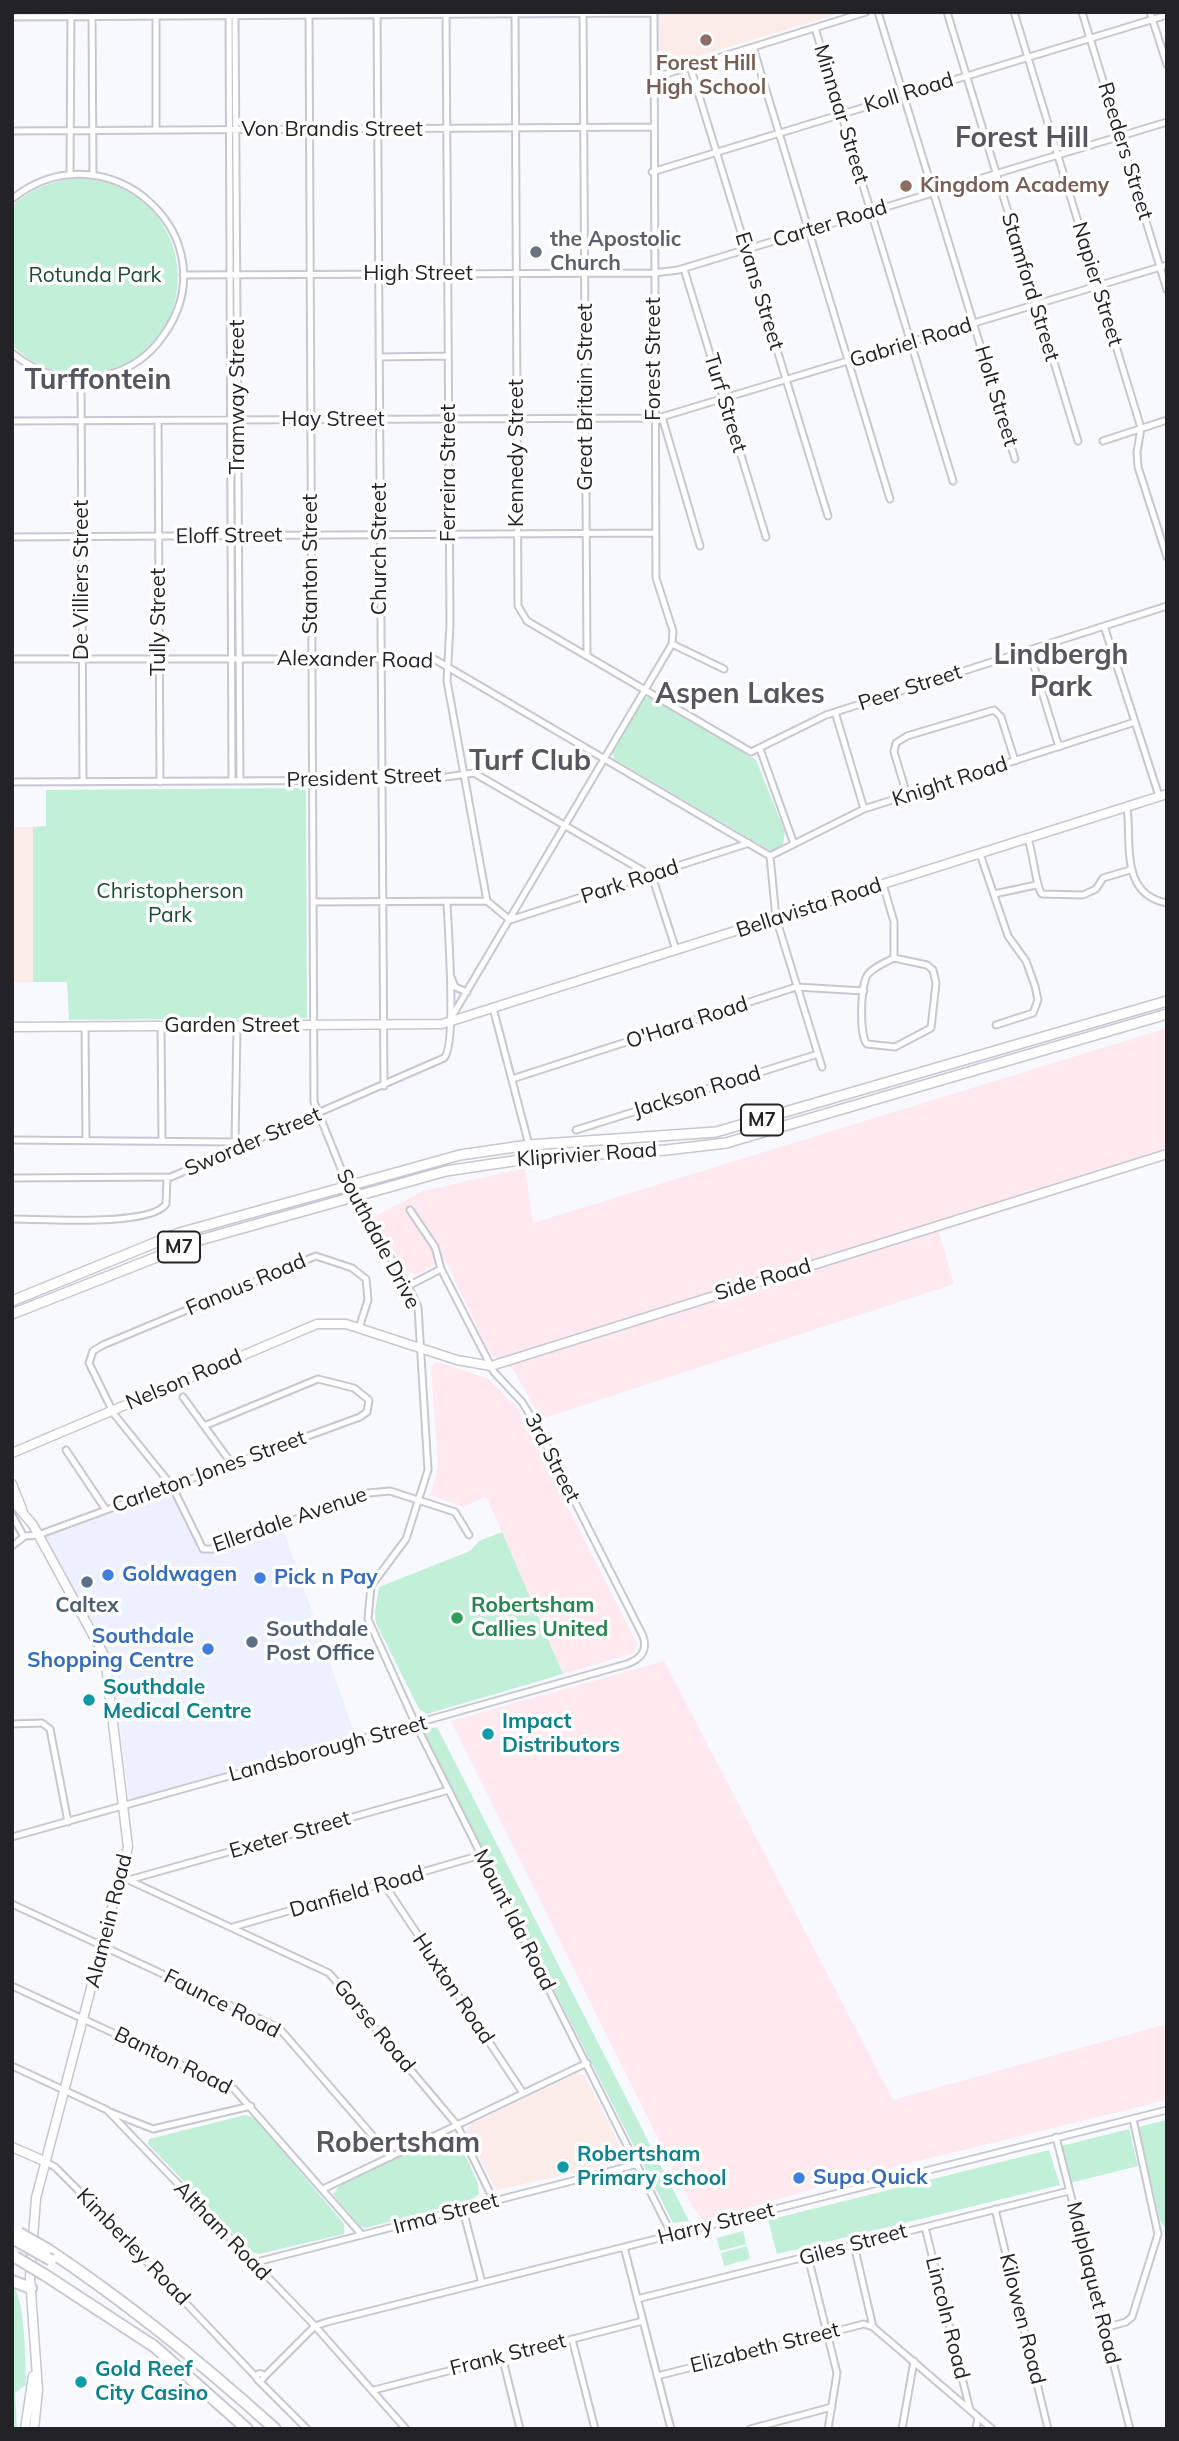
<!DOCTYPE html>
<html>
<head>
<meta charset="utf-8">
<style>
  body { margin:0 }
  #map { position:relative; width:1179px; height:2441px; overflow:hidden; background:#f8f9fe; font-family:Mulish,sans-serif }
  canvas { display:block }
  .frame { position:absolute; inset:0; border:14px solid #232327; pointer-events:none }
</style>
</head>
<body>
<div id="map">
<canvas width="1179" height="2441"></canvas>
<div class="frame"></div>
</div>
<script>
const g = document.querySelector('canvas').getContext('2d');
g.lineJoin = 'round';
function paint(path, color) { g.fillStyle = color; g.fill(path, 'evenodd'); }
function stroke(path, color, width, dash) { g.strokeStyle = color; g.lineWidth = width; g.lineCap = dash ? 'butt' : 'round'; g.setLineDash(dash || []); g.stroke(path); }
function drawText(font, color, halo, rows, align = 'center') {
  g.font = font + ' Mulish,sans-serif'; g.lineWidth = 7; g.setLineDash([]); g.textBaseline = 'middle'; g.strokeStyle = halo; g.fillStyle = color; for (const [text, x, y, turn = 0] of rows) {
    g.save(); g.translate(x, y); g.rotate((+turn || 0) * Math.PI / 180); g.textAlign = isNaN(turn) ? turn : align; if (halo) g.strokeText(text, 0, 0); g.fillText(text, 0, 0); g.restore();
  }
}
paint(new Path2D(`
  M175,1490L201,1554L283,1529L355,1735L129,1800L111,1657L45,1537Z`), '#edf0ff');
paint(new Path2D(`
  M1167,1028V1160L939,1232L954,1284L541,1419L513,1369L490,1354L445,1260L415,1275L406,1270L372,1218L423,1191L525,1168L533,1223Z
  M437,1362L487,1378L517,1407L637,1644L634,1653L563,1674L486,1496L463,1507L431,1495L438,1467L431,1367Z
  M664,1661L893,2100L1167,2024V2100L849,2178L703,2222L688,2199L451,1721Z`), '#fee9ee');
paint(new Path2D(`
  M659,12H844L660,68Z
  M12,827H33V982H12Z
  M578,2073L585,2076L625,2156L622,2162L496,2190L466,2132L469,2125Z`), '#fbebe9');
paint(new Path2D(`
  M83,177C217,196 203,373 80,374C55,374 30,363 12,345V206C33,187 56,180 83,177Z
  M650,697L756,760L785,832L783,845L771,851L614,759L612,750L643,698Z
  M306,788L307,1018L69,1020L67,982H33V827L46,826V790Z
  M502,1532L563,1674L427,1714L419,1709L376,1623L375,1612L379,1587L470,1551L479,1541Z
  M437,1727L689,2221L673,2223L422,1730Z
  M245,2115L255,2118L344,2224V2234L259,2254L251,2252L148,2144L149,2139Z
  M1167,2120V2231L1160,2220L1138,2127Z
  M1129,2129L1138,2166L1070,2183L1061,2146Z
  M449,2133L456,2136L478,2183L479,2194L470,2201L365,2228L360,2226L333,2194L340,2185Z
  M1049,2150L1060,2185L777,2254L768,2220Z
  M743,2231L746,2244L720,2251L717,2238Z
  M747,2246L750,2259L724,2266L721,2253Z
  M12,2286C25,2294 26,2368 26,2385L15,2393L17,2429H12Z`), '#c2efd7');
const street = new Path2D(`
  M92,12L93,174
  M156,12V130
  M229,12L232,781
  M235,12L240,781
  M309,12L314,1102L352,1196L408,1286L418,1307L428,1470L406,1539L371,1586L368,1619L416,1725L672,2235
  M377,12L384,1086
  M446,12L450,624L447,681L487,901L510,920L749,843
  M515,12L518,606L527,621L751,752L826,715L1167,606
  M583,12L587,656
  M654,12L656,578L673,631L672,644L724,669
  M878,12L1015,459
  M947,12L1078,441
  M1014,12L1141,428L1137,452L1138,467L1167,557
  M1082,12L1167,290
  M1150,12L1167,65
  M12,17L654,13
  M815,28L953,481
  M753,47L890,499
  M690,66L828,516
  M653,78L866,12
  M12,131L652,127
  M652,172L1167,15
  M70,174L71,12
  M12,199C107,123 234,238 163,336C150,355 130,369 107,375C73,384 39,375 12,353
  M684,269L766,537
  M183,275L654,273L678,270L1167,122
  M379,357L448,356
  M81,379L83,782
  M662,417L700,546
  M12,421L658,418L1167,265
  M158,421L160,782
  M1103,441L1167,420
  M12,537L655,533
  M1104,626L1159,796
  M1029,650L1059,747
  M12,659H434L770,856
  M835,712L864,809
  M760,749L794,844
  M12,782L425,780L474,773L652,876L676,950
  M907,795L894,752L896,743L907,736L994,710L1001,717L1015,761
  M1127,807C1132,842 1119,894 1167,903
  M1028,839C1033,852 1036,888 1042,894L1083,895L1096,889L1103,878L1130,870
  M980,854L1008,936L1026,961L1035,986L1038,1000L1033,1013L996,1025
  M770,856L864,809L1135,722
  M770,856L776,918L822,1067
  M883,884L894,922V958
  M994,894L1036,885
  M313,902L487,901
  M894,958L927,965L933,970L936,983L931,1028L895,1047L867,1044C859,1036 860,981 869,973C876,966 886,962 894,958Z
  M451,977L455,987L467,992
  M493,1008L529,1145
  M451,1018L672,644
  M85,1026L86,1140
  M161,1026L162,1140
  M512,1079L796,987L864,991
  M576,1130L818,1054
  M12,1140L235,1142
  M235,1143L237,1026
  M12,1178L171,1177L444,1058C457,1046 448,928 447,903
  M12,1219C41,1219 151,1227 166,1204L167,1178
  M408,1286L441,1269L435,1247L410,1210
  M359,1328L368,1300L366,1279L352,1268L316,1256L103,1345L93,1351L89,1363L114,1414L172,1486L203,1549H213L368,1493L390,1491L455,1512L469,1535
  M183,1397L232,1464
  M66,1450L106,1510
  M12,1515L24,1537
  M12,1546L25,1536L38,1535L360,1417L367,1412L369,1400L354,1388L318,1379L204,1426
  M12,1724L42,1723L50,1729L68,1822
  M12,1837L627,1664C641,1659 648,1650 643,1636L535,1423L522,1402L494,1372L441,1269
  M122,1877L329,1973L457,2125L494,2201
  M132,1879L449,1790
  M384,1884L523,2093
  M12,1904L279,2028L391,2157
  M233,1927L481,1855
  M12,1986L234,2089L362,2235
  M12,2066L107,2110L315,2326L406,2429
  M110,2112L153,2129L251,2106
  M1056,2137L1130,2429
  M44,2161L55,2167L86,2198L257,2378
  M323,2189L587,2063
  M995,2209L1048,2429
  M463,2210L482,2283
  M925,2227L970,2410
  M854,2245L873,2327
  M624,2247L671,2429
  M808,2257L837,2373L828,2429
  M253,2263L638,2164
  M637,2299L1069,2191
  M1104,2328L1126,2322L1132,2317L1158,2234L1133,2119
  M572,2339L595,2429
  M502,2356L520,2429
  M256.5 2377a3.5 3.5 0 1 1 7 0a3.5 3.5 0 1 1-7 0Z
  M657,2376L864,2324L873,2327L992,2429
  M264,2377L315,2326L327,2322L1167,2110
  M258,2380L307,2429
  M374,2390L643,2321
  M750,2429L832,2407
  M902,2429L914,2361
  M976,2429L978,2417`);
const secondary = new Path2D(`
  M12,1027L442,1024L1167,794
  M12,1453L317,1324H346L457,1360L491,1366L1167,1154
  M12,1484L22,1509
  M12,1500L33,1525L105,1657L128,1847L36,2198L30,2278L38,2390L34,2429
  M12,2147L44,2161
  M25,2429L33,2376`);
const primary = new Path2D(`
  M12,1301L179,1233L460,1155L529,1145L716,1132L1167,1001
  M12,1314L200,1240L446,1171L533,1158L666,1150L726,1143L1167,1014`);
const highway = new Path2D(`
  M47,2249C128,2303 203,2364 275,2429
  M45,2275L155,2347L247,2429
  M12,2281L31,2288`);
stroke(street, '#c6c7d2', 9);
stroke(secondary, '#c6c7d2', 11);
stroke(primary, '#c6c7d2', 12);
stroke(highway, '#c6c7d2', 14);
stroke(street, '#fff', 5);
stroke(secondary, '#fff', 8);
stroke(primary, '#fff', 9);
stroke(highway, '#fff', 10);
const highwayBridge = new Path2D(`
  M19,2233L47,2249
  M17,2241L51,2260
  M15,2257L45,2275`);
stroke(highwayBridge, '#c6c7d2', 14, []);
stroke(highwayBridge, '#fff', 10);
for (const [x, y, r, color] of [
  [706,40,7,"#8d6e63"],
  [906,186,7,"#8d6e63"],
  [536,252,7,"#6b7280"],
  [108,1575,7,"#3f7fe0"],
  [260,1578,7,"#3f7fe0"],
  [87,1582,7,"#5c6f8a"],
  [457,1618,7,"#2e9e5b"],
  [252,1642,7,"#5c6f8a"],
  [208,1649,7,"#3f7fe0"],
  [89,1700,7,"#0f9aa8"],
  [488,1734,7,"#0f9aa8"],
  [563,2167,7,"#0f9aa8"],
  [799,2178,7,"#3f7fe0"],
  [81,2382,7,"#0f9aa8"]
]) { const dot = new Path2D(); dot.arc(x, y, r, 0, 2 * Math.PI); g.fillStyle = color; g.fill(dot); stroke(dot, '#fff', 2.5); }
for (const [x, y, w] of [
  [762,1120,42],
  [179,1247,42]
]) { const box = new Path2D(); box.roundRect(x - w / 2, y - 15.5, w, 31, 5); g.fillStyle = '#fff'; g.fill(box); stroke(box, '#232327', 2); }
drawText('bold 19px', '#232327', null, [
  ["M7",762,1120],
  ["M7",179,1247]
]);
drawText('bold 21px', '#785e54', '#fff', [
  ["Forest Hill",706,64],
  ["High School",706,88],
  ["Kingdom Academy",920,186,"left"]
]);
drawText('21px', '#232327', '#fff', [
  ["Koll Road",909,93,-17],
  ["Minnaar Street",841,114,73],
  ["Von Brandis Street",332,130],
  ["Reeders Street",1125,151,73],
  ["Carter Road",830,224,-17],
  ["High Street",418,274],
  ["Napier Street",1097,284,73],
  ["Stamford Street",1030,287,73],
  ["Evans Street",759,291,73],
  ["Gabriel Road",911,343,-17],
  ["Forest Street",654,359,-90],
  ["Holt Street",996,396,73],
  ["Tramway Street",238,397,-90],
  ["Great Britain Street",586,397,-90],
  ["Turf Street",725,403,73],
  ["Hay Street",333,420],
  ["Kennedy Street",517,453,-90],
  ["Ferreira Street",449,473,-90],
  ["Eloff Street",229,536,-1],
  ["Church Street",380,549,-90],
  ["Stanton Street",311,564,-90],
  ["De Villiers Street",82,580,-90],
  ["Tully Street",159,622,-90],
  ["Alexander Road",355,660,1],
  ["Peer Street",910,688,-18],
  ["President Street",364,778,-2],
  ["Knight Road",950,782,-18],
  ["Park Road",630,882,-18],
  ["Bellavista Road",809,908,-18],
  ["O'Hara Road",687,1023,-18],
  ["Garden Street",232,1026],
  ["Jackson Road",697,1092,-17],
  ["Sworder Street",253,1142,-23],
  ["Kliprivier Road",587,1155,-4],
  ["Southdale Drive",378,1239,62],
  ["Side Road",763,1280,-17],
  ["Fanous Road",246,1285,-23],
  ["Nelson Road",184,1380,-23],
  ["3rd Street",552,1458,63],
  ["Carleton Jones Street",209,1472,-20],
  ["Ellerdale Avenue",290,1520,-19],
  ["Landsborough Street",328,1749,-15],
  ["Exeter Street",290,1835,-16],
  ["Danfield Road",357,1892,-16],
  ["Mount Ida Road",514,1920,63],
  ["Alamein Road",109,1921,-76],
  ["Huxton Road",453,1989,56],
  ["Faunce Road",222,2004,27],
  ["Gorse Road",374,2026,50],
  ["Banton Road",173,2061,26],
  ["Irma Street",446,2214,-15],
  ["Harry Street",716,2224,-14],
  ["Altham Road",222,2231,46],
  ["Giles Street",853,2245,-15],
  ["Kimberley Road",133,2247,46],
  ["Malplaquet Road",1093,2283,76],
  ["Lincoln Road",947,2318,76],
  ["Kilowen Road",1022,2319,76],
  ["Elizabeth Street",765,2348,-14],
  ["Frank Street",508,2355,-14]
]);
drawText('bold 21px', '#5b616d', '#fff', [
  ["the Apostolic",550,240],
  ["Church",550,264]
], 'left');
drawText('21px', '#194b35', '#fff', [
  ["Rotunda Park",95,276],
  ["Christopherson",170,892],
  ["Park",170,916]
]);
drawText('bold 21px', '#366cbe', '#fff', [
  ["Goldwagen",122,1575],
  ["Pick n Pay",274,1578],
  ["Southdale",194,1637,"right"],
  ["Shopping Centre",194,1661,"right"],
  ["Supa Quick",813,2178]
], 'left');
drawText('bold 21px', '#4e5e75', '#fff', [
  ["Caltex",87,1606],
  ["Southdale",266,1630,"left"],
  ["Post Office",266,1654,"left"]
]);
drawText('bold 21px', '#27864d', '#fff', [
  ["Robertsham",471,1606],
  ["Callies United",471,1630]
], 'left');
drawText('bold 21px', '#0d838f', '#fff', [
  ["Southdale",103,1688],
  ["Medical Centre",103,1712],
  ["Impact",502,1722],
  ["Distributors",502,1746],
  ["Robertsham",577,2155],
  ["Primary school",577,2179],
  ["Gold Reef",95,2370],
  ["City Casino",95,2394]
], 'left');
drawText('bold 28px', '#555660', '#fff', [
  ["Forest Hill",1022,139],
  ["Turffontein",98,381],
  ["Lindbergh",1061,656],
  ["Park",1061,688],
  ["Aspen Lakes",740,695],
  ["Turf Club",530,762],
  ["Robertsham",398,2144]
]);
</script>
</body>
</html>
